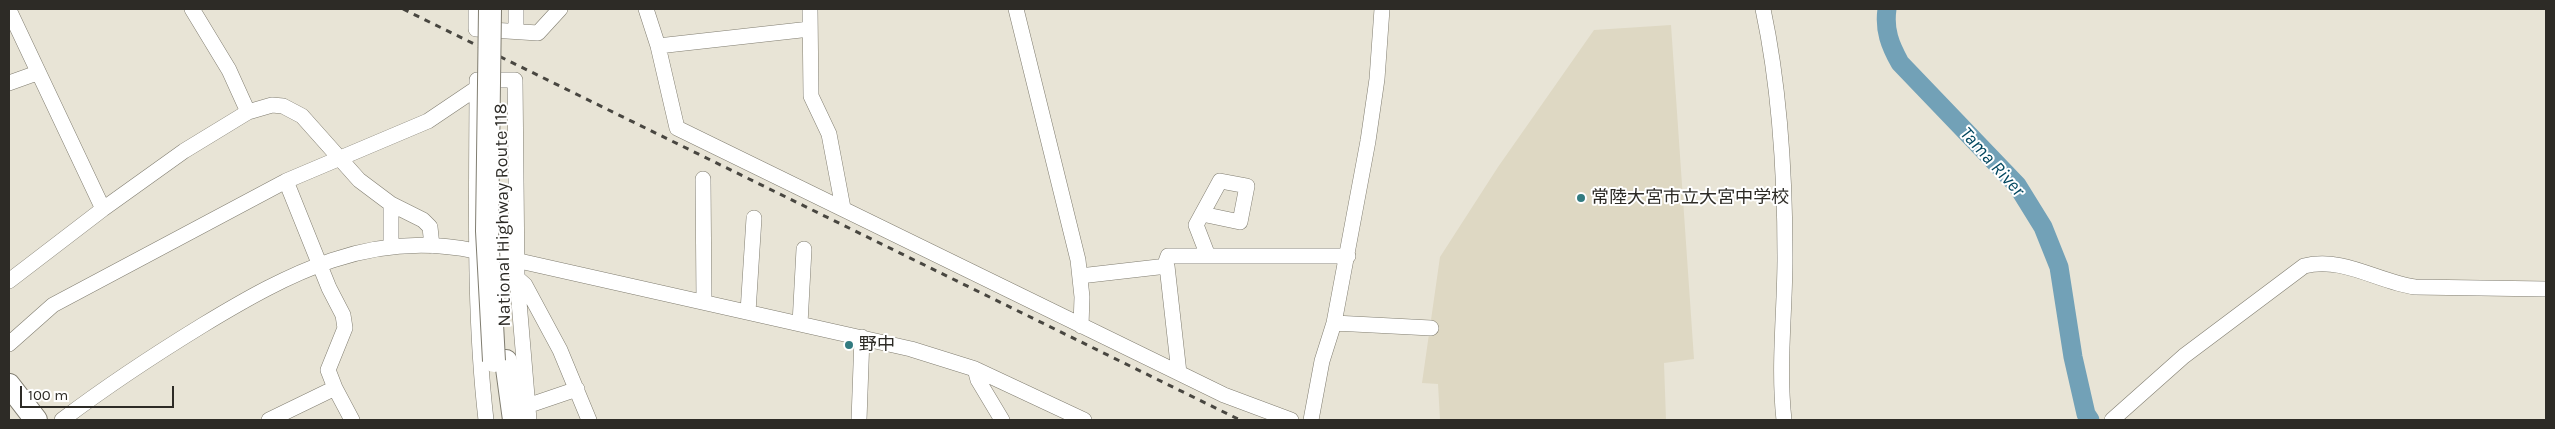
<!DOCTYPE html>
<html>
<head>
<meta charset="utf-8">
<style>
  body { margin:0 }
  #map { position:relative; width:2555px; height:429px; overflow:hidden; background:#e8e4d6; font-family:Karla,sans-serif }
  canvas { display:block }
  .frame { position:absolute; inset:0; border:10px solid #2d2b26; pointer-events:none }
  .scale { position:absolute; left:20px; top:386px; width:154px; height:22px; box-sizing:border-box; border:2px solid #2d2b26; border-top:0; padding-left:6px; font-size:15px; line-height:18px; white-space:nowrap; color:#2d2b26; -webkit-text-stroke:4px #fff; paint-order:stroke }
</style>
</head>
<body>
<div id="map">
<canvas width="2555" height="429"></canvas>
<div class="frame"></div>
<div class="scale">100 m</div>
</div>
<script>
const g = document.querySelector('canvas').getContext('2d');
g.lineJoin = 'round';
function paint(path, color) { g.fillStyle = color; g.fill(path, 'evenodd'); }
function stroke(path, color, width, dash) { g.strokeStyle = color; g.lineWidth = width; g.lineCap = dash ? 'butt' : 'round'; g.setLineDash(dash || []); g.stroke(path); }
function drawText(font, color, halo, rows, align = 'center') {
  g.font = font + ' Karla,"Noto Sans JP",sans-serif'; g.lineWidth = 4; g.setLineDash([]); g.textBaseline = 'middle'; g.strokeStyle = halo; g.fillStyle = color; for (const [text, x, y, turn = 0] of rows) {
    g.save(); g.translate(x, y); g.rotate((+turn || 0) * Math.PI / 180); g.textAlign = isNaN(turn) ? turn : align; if (halo) g.strokeText(text, 0, 0); g.fillText(text, 0, 0); g.restore();
  }
}
paint(new Path2D(`
  M1671,25L1694,359L1664,363L1666,420H1440L1438,384L1422,383L1440,257L1498,167L1594,30Z`), '#ded8c3');
stroke(new Path2D(`
  M1887,9C1884,30 1890,45 1900,63L2017,185L2043,227L2059,267L2073,357L2086,414L2090,420`), '#72a1b7', 19);
const minor = new Path2D(`
  M192,9L229,70L248,112
  M476,9V29L538,33L560,9
  M646,9L658,46L677,128L1224,395L1291,420
  M810,9L811,96L829,134L843,208
  M1016,9L1078,260L1082,297L1081,326
  M1763,9C1780,89 1785,175 1785,257C1785,311 1778,366 1784,420
  M9,10L103,209
  M516,31V9
  M658,46L810,29
  M9,83L37,73
  M703,179L704,301
  M1202,214L1240,222L1247,186L1220,181L1196,225L1208,256
  M391,246V204
  M1164,267L1168,256H1348
  M1080,276L1167,266L1179,373
  M517,278L529,420
  M9,281L103,209L184,151L248,112L272,105L283,106L302,116L359,180L391,204L423,220L430,227L432,246
  M748,312L754,218
  M1334,323L1431,328
  M800,324L804,249
  M9,344L53,305L286,181
  M975,369L978,380L1002,420
  M527,406L577,389
  M62,420C107,386 154,355 203,325C289,273 371,229 475,251L911,349L975,369L1084,420
  M269,420L335,388
  M352,420L335,388L328,370L345,328L343,315L329,288L286,181L428,121L477,88
  M486,420C473,307 477,194 477,80H515L517,278L525,285L560,350L589,420
  M859,420L862,337
  M1311,420L1322,361L1334,323L1368,141L1377,79L1382,9
  M2112,420L2184,356L2304,266C2343,256 2378,282 2415,287L2546,289`);
const highway = new Path2D(`
  M506,361L514,420
  M9,385L36,420`);
stroke(minor, '#807d70', 16);
stroke(highway, '#807d70', 24);
stroke(minor, '#fff', 15);
stroke(highway, '#fff', 22);
stroke(new Path2D(`
  M403,9L1240,420`), '#484640', 3, [6, 6]);
const highwayBridge = new Path2D(`
  M490,9L487,231L494,361`);
stroke(highwayBridge, '#807d70', 24, []);
stroke(highwayBridge, '#fff', 22);
for (const [x, y, r, color] of [
  [1581,198,5,"#327b80"],
  [849,345,5,"#327b80"]
]) { const dot = new Path2D(); dot.arc(x, y, r, 0, 2 * Math.PI); g.fillStyle = color; g.fill(dot); stroke(dot, '#fff', 2); }
drawText('18px', '#2d2b26', '#fff', [
  ["常陸大宮市立大宮中学校",1591,198],
  ["野中",859,345]
], 'left');
drawText('18px', '#2d2b26', '#fff', [
  ["National Highway Route 118",503,215,-91]
]);
drawText('italic 19px', '#02475f', '#fff', [
  ["Tama River",1992,162,48]
]);
</script>
</body>
</html>
